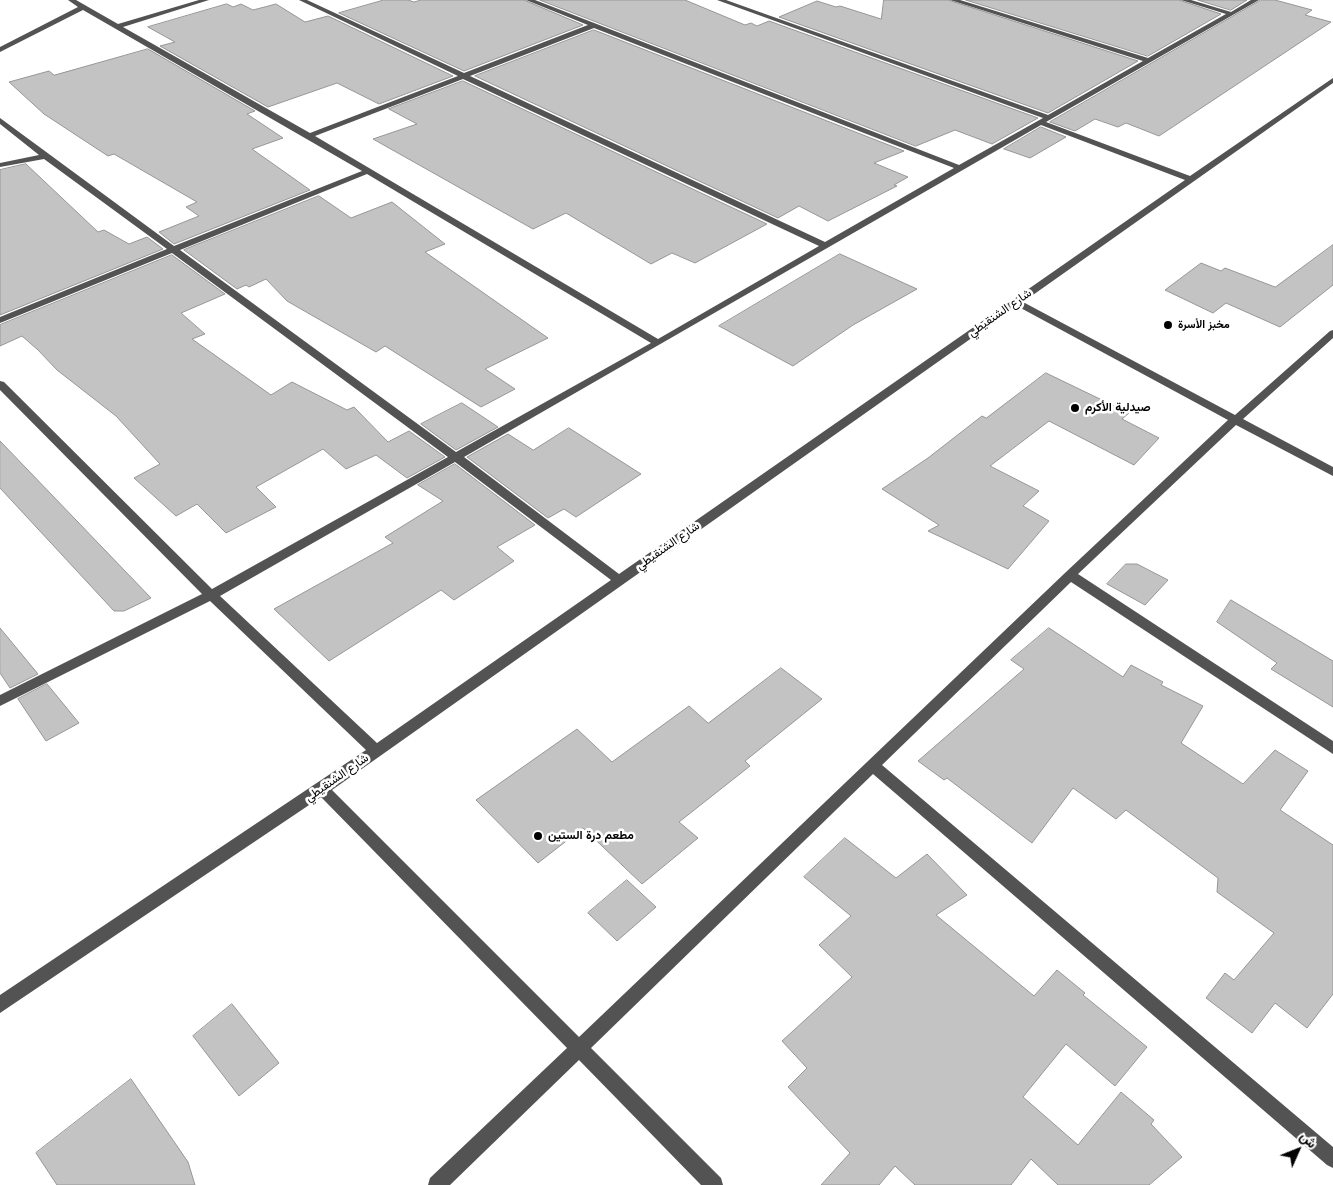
<!DOCTYPE html>
<html>
<head>
<meta charset="utf-8">
<style>
  body { margin:0 }
  #map { position:relative; width:1333px; height:1185px; overflow:hidden; background:#fff; font-family:Helvetica,Vazirmatn,sans-serif }
  canvas { display:block }
  .north { position:absolute; left:1273px; top:1125px; width:50px; height:50px; -webkit-text-stroke:4px #fff; paint-order:stroke; rotate:46deg; font-size:14px; font-weight:700; line-height:20px; text-align:center; color:#000 }
  .north::after { content:''; display:block; margin:auto; width:18px; height:22px; background:#000; clip-path:polygon(50% 0,100% 100%,50% 72%,0 100%) }
</style>
</head>
<body>
<div id="map">
<canvas width="1333" height="1185"></canvas>
<div class="north">ش</div>
</div>
<script>
const g = document.querySelector('canvas').getContext('2d');
g.lineJoin = 'round';
function paint(path, color) { g.fillStyle = color; g.fill(path, 'evenodd'); }
function stroke(path, color, width, dash) { g.strokeStyle = color; g.lineWidth = width; g.lineCap = dash ? 'butt' : 'round'; g.setLineDash(dash || []); g.stroke(path); }
function drawText(font, color, halo, rows, align = 'center') {
  g.font = font + ' Helvetica,Vazirmatn,sans-serif'; g.lineWidth = 5; g.setLineDash([]); g.textBaseline = 'middle'; g.strokeStyle = halo; g.fillStyle = color; for (const [text, x, y, turn = 0] of rows) {
    g.save(); g.translate(x, y); g.rotate((+turn || 0) * Math.PI / 180); g.textAlign = isNaN(turn) ? turn : align; if (halo) g.strokeText(text, 0, 0); g.fillText(text, 0, 0); g.restore();
  }
}
const building = new Path2D(`
  M384,0H408L414,2L421,0H524L583,25L464,71L339,13Z
  M540,0H685L745,25L751,23L757,26L769,21L1038,118L992,144L955,130L916,146Z
  M884,0H948L1138,61L1048,113L779,17L817,1L836,7L840,6L881,19Z
  M966,0H1179L1221,14L1148,56Z
  M1198,0H1247L1231,10Z
  M1261,0H1275L1312,10L1305,15L1331,22L1159,136L1126,123L1118,127L1095,119L1075,131L1050,122Z
  M227,4L233,7L241,4L253,10L276,4L305,22L328,16L453,76L379,104L337,83L268,107L160,46L175,42L148,27Z
  M594,30L904,151L874,163L908,177L894,185L897,186L828,221L799,206L778,218L475,76Z
  M148,49L255,111L247,114L283,138L252,149L310,190L174,244L159,232L199,216L186,207L197,202L114,154L108,156L44,114L9,82L49,71L54,75Z
  M463,81L767,224L695,263L672,253L651,264L566,213L533,229L373,139L417,124L389,109Z
  M1041,127L1066,137L1030,158L1004,149Z
  M26,164L98,232L104,230L129,244L147,237L163,249L0,315V170Z
  M319,196L351,218L392,202L445,244L425,252L548,338L485,369L515,389L481,407L385,346L376,352L287,301L266,279L249,287L246,285L237,289L184,250Z
  M1333,245V285L1280,327L1226,303L1213,313L1165,290L1201,263L1221,271L1225,268L1275,287Z
  M840,254L917,289L853,325L793,366L719,326Z
  M172,255L225,294L181,313L205,334L192,339L271,395L292,382L347,410L354,407L388,442L409,431L445,457L407,478L376,455L346,469L323,449L256,487L276,507L226,533L197,504L176,516L134,478L160,464L116,416L57,370L38,350L22,336L0,346V325Z
  M1046,373L1129,413L1122,419L1159,438L1134,465L1049,421L990,466L1039,491L1023,506L1049,521L1008,569L928,531L939,525L882,489L928,458L982,416L986,418Z
  M462,403L498,427L456,450L421,424Z
  M569,428L641,474L576,517L564,509L548,518L467,457L508,434L533,450Z
  M0,441L151,598L124,611H114L0,488Z
  M455,464L535,525L497,547L514,561L454,600L441,590L329,661L274,609L393,543L385,537L443,501L418,485Z
  M1126,564H1137L1168,580L1145,605L1107,584Z
  M1231,600L1333,661V707L1271,669L1277,663L1217,622Z
  M0,628L38,674L10,688L0,673Z
  M1049,628L1123,677L1131,665L1163,682L1161,685L1203,706L1181,743L1243,784L1275,750L1308,771L1280,810L1333,845V994L1307,1028L1275,1003L1252,1033L1206,998L1225,973L1234,980L1274,933L1217,892L1218,878L1126,810L1116,819L1073,788L1032,843L947,778L944,780L918,761L1024,669L1011,660Z
  M781,668L822,699L745,761L750,766L679,822L698,838L642,884L583,828L538,863L476,800L577,729L612,762L689,706L708,723Z
  M47,684L79,723L46,741L18,699Z
  M845,838L896,878L927,854L967,895L936,915L1034,996L1057,970L1085,993L1083,995L1147,1047L1115,1086L1066,1044L1023,1097L1078,1145L1121,1092L1154,1120L1151,1124L1182,1157L1149,1185H1058L1031,1159L1011,1185H915L895,1166L879,1185H821L850,1153L788,1087L807,1068L782,1041L852,977L819,945L851,916L804,877Z
  M627,880L656,907L617,941L588,913Z
  M232,1004L279,1063L239,1096L193,1036Z
  M131,1079L188,1162L195,1185H57L36,1153Z`);
paint(building, '#c3c3c3');
stroke(building, '#979797', 1);
paint(new Path2D(`
  M68,0H76L118,24L199,0H209L123,27L310,133L458,76L299,0H307L464,73L588,25L526,0H535L959,165L1043,118L717,0H726L1048,115L1143,61L950,0H960L1148,58L1226,14L1181,0H1191L1231,12L1251,0H1259L1046,122L1190,176L1333,78V83L1023,302L1235,415L1330,331L1333,330V338L1243,419L1333,467V476L1236,425L1078,574L1333,741V754L1071,582L882,765L1333,1147V1168L1327,1165L873,774L591,1048L721,1178L723,1185H701L579,1060L450,1185H428L430,1178L567,1048L321,797L0,1013V995L366,750L210,601L0,706V695L202,594L0,390V381L4,382L212,589L448,457L172,253L0,323V317L167,249L44,159L0,167V163L39,155L0,124V118L174,246L362,171L83,10L0,52V47L78,7ZM594,28L954,168L825,242L470,76ZM463,79L819,246L658,339L315,136ZM1041,125L1185,180L619,574L464,457ZM367,174L651,343L456,452L180,250ZM1017,306L1228,420L1066,572L579,1037L332,790ZM455,462L611,580L377,743L220,596Z`), '#535353');
for (const [x, y, r, color] of [
  [1168,325,5,"#000"],
  [1075,408,5,"#000"],
  [538,836,5,"#000"]
]) { const dot = new Path2D(); dot.arc(x, y, r, 0, 2 * Math.PI); g.fillStyle = color; g.fill(dot); stroke(dot, '#fff', 2); }
drawText('bold 11px', '#000', '#fff', [
  ["مخبز الأسرة",1178,325]
], 'left');
drawText('12px', '#000', '#fff', [
  ["شارع الشنقيطي",1000,313,-35],
  ["شارع الشنقيطي",668,546,-35],
  ["شارع الشنقيطي",337,778,-35]
]);
drawText('bold 12px', '#000', '#fff', [
  ["صيدلية الأكرم",1085,408],
  ["مطعم درة الستين",548,836]
], 'left');
</script>
</body>
</html>
